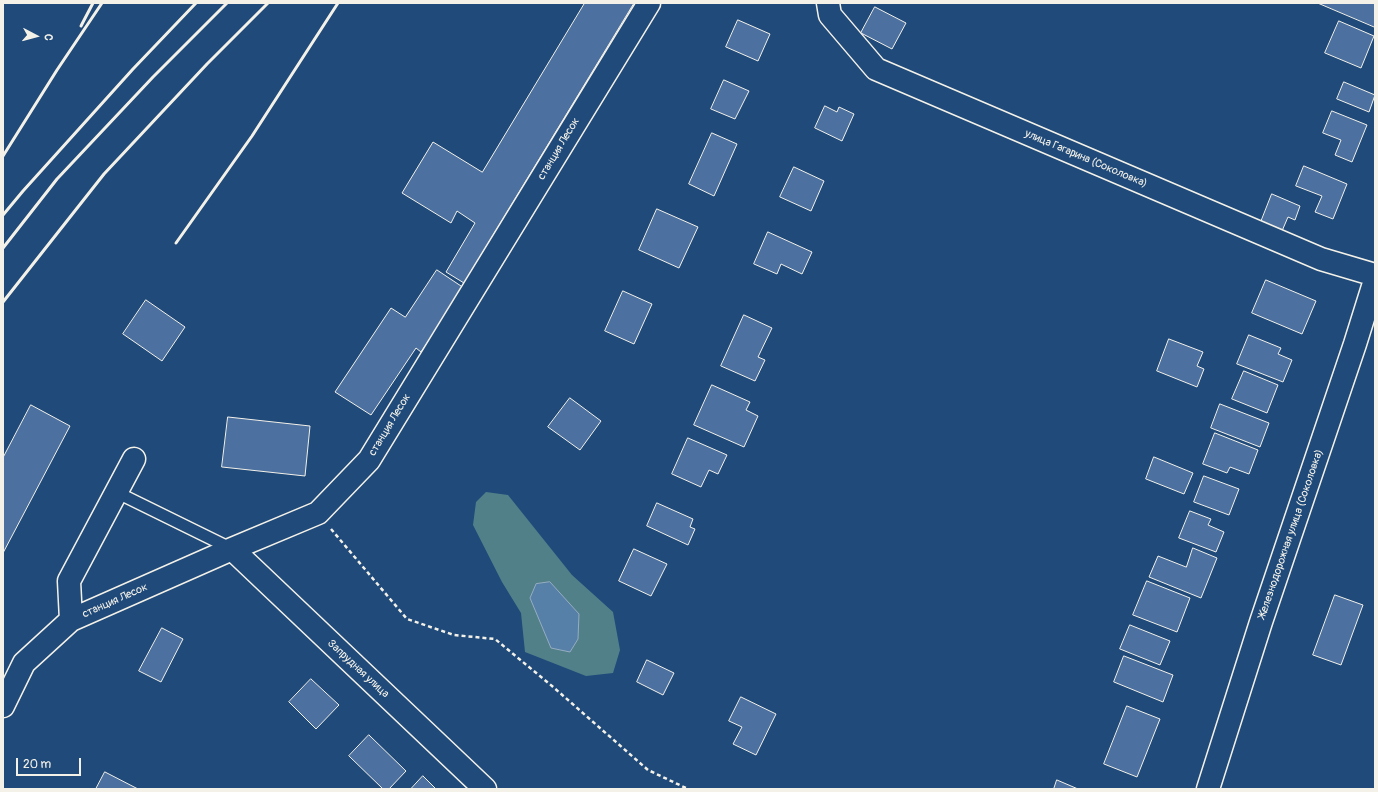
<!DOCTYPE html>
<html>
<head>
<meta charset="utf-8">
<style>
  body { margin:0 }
  #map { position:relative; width:1378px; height:792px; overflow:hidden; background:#1f4a7a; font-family:Pangolin,sans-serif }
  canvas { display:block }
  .frame { position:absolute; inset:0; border:4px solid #f4f1e8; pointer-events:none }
  .north { position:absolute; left:16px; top:16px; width:40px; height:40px; -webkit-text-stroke:3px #1f4a7a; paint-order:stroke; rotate:96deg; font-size:11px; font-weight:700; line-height:16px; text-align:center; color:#f4f1e8 }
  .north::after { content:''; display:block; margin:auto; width:14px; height:18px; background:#f4f1e8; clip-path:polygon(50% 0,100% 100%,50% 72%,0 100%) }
  .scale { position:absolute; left:16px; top:758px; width:65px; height:18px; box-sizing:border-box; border:2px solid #f4f1e8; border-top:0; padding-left:5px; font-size:12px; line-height:14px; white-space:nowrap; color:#f4f1e8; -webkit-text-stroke:3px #1f4a7a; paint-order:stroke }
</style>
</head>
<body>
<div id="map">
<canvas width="1378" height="792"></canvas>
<div class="frame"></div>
<div class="north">С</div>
<div class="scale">20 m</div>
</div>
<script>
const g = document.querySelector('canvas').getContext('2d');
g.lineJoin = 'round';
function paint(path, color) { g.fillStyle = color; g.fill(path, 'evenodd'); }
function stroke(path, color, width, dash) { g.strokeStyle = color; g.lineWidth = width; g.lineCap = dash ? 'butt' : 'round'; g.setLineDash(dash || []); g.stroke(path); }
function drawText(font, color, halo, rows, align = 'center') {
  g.font = font + ' Pangolin,sans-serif'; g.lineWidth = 4; g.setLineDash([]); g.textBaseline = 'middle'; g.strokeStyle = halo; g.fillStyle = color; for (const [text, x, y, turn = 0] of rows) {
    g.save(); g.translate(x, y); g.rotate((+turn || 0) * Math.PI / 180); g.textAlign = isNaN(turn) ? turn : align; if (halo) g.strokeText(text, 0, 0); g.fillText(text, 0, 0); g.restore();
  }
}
paint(new Path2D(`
  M486,492L508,495L572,575L613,612L620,650L613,673L586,676L525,652L521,613L502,582L473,525L476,502Z`), '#528089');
const water = new Path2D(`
  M550,582L579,614L578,639L570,652L551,648L530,598L536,584Z`);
paint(water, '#5680a8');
stroke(water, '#95adc2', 1);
const building = new Path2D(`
  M585,3H634L464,283L446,272L475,223L457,211L451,223L402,193L433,142L482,172Z
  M1318,3H1372L1375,4V27Z
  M875,7L906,23L892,49L861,33Z
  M738,20L770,34L758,61L726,47Z
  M1339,21L1374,36L1361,68L1325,53Z
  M724,80L749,91L735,119L711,109Z
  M1344,82L1375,95L1369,112L1337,99Z
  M825,106L837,112L839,107L854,114L842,141L815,128Z
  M1332,111L1367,125L1352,162L1335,155L1341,140L1323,133Z
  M712,133L737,144L714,196L689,184Z
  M1304,166L1347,184L1333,219L1315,212L1322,196L1296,186Z
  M794,167L824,181L811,211L780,197Z
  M1272,194L1300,206L1295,220L1288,217L1282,231L1261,222Z
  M657,209L698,227L679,268L639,250Z
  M768,232L812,252L802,274L781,264L777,274L754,264Z
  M437,270L464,288L421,352L416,348L371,415L335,392L391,308L405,317Z
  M1266,280L1316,301L1302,334L1252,313Z
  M623,291L652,304L634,344L605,331Z
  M146,300L185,327L162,361L123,334Z
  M744,315L772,328L758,357L765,360L755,381L721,366Z
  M1249,335L1281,348L1278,354L1292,360L1283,382L1237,364Z
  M1169,339L1203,352L1197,366L1204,369L1197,387L1157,371Z
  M1244,371L1278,385L1267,413L1232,399Z
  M712,385L750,402L746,410L758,416L744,447L694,425Z
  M570,398L601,421L580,450L548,427Z
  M1220,404L1269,423L1260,447L1211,428Z
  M31,405L70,426L3,553V458Z
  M228,417L310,426L305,476L222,467Z
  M1215,433L1258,450L1249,474L1230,467L1227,473L1203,464Z
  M688,438L727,455L718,474L709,470L701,487L672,474Z
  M1154,457L1193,473L1184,494L1146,479Z
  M1204,476L1239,489L1229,515L1194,502Z
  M657,503L693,519L690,527L695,529L688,545L647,526Z
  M1190,511L1211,519L1208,525L1224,532L1216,552L1179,538Z
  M1193,548L1217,558L1201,598L1149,577L1158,556L1186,567Z
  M634,549L667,564L651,596L619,581Z
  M1147,581L1190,598L1177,632L1133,615Z
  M1335,595L1363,605L1341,665L1313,655Z
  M1130,625L1170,641L1160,665L1120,649Z
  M162,628L183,639L161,682L139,671Z
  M1124,656L1173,675L1163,702L1114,682Z
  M647,660L674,673L663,695L637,682Z
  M311,679L339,705L316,729L289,702Z
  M741,697L776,714L756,755L733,744L742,727L729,721Z
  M1127,706L1160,719L1137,777L1104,764Z
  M369,735L406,771L389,789H383L349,756Z
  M105,772L138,789H96Z
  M423,776L436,789H411Z
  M1057,780L1078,789H1054Z`);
paint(building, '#4c71a0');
stroke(building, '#f4f1e8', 1);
const lane = new Path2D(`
  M116,492L232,549`);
const street = new Path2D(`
  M828,3L830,15L876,69L1321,259L1375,275
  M232,549L485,789
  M71,620L69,581L134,459
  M3,706L24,663L71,620L232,549L318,513L369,460L649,3
  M1208,789L1261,622L1355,344L1375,280`);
stroke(lane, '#f4f1e8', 14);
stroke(street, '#f4f1e8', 25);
stroke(new Path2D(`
  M331,529L407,619L454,635L495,639L552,686L648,770L688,789`), '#f4f1e8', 2.5, [4, 3]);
stroke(lane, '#1f4a7a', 11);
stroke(street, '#1f4a7a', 22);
stroke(new Path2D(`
  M81,26L93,3
  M3,156L57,70L102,3
  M3,215L23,191L133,69L196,3
  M176,243L252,136L338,3
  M3,248L57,179L153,77L227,3
  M3,302L104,174L207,64L268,3`), '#f4f1e8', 3);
drawText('11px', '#f4f1e8', '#1f4a7a', [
  ["станция Лесок",559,149,-59],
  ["улица Гагарина (Соколовка)",1086,159,23],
  ["станция Лесок",390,425,-59],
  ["Железнодорожная улица (Соколовка)",1291,534,-71],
  ["станция Лесок",115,601,-24],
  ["Запрудная улица",358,669,43]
]);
</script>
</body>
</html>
